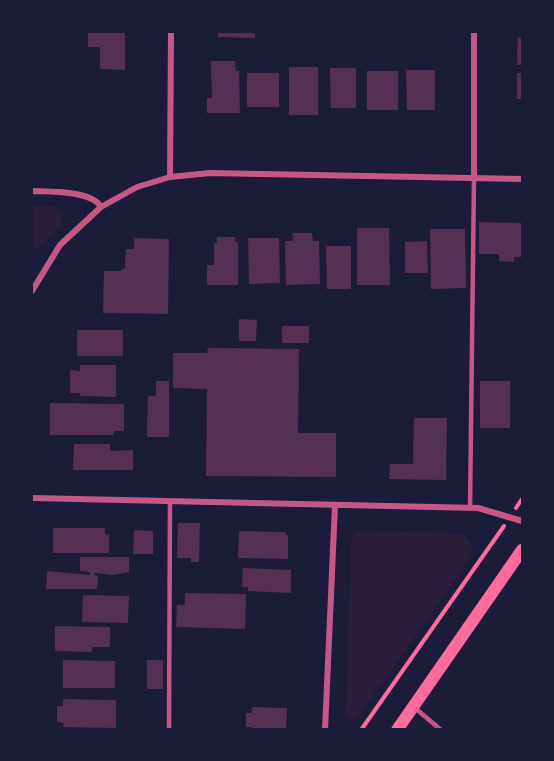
<!DOCTYPE html>
<html>
<head>
<meta charset="utf-8">
<style>
  body { margin:0 }
  #map { position:relative; width:554px; height:761px; overflow:hidden; background:#1b1b3a; font-family:Helvetica,sans-serif }
  canvas { display:block }
  .frame { position:absolute; inset:0; border:33px solid #1b1b3a; pointer-events:none }
</style>
</head>
<body>
<div id="map">
<canvas width="554" height="761"></canvas>
<div class="frame"></div>
</div>
<script>
const g = document.querySelector('canvas').getContext('2d');
g.lineJoin = 'round';
function paint(path, color) { g.fillStyle = color; g.fill(path, 'evenodd'); }
function stroke(path, color, width, dash) { g.strokeStyle = color; g.lineWidth = width; g.lineCap = dash ? 'butt' : 'round'; g.setLineDash(dash || []); g.stroke(path); }
paint(new Path2D(`
  M32,205L55,206L62,216L60,227L37,249L32,250Z
  M358,531L463,533C470,541 473,546 472,556L357,719H353L346,715L351,539Z`), '#2a1e3b');
paint(new Path2D(`
  M88,32H125V70L100,69V47H88Z
  M218,32H255V38L218,37Z
  M518,37L522,38V65H517Z
  M211,61H235L236,71H239L240,113H207V98H212Z
  M289,67H318V115H289Z
  M330,68H356V108H331Z
  M406,70H435V110H407Z
  M367,71H398V110H367Z
  M247,73H279V107H247Z
  M517,73H522V99H517Z
  M479,222L522,223V257H514V262L499,261V254H479Z
  M357,228H389L390,285H357Z
  M430,229H465L466,288L431,289Z
  M292,233H312L313,241H319L320,284L286,285L285,241H293Z
  M217,237H235V242H238V285H207V265H214V243H217Z
  M134,238L169,239L168,314L103,313L104,271H120L125,268L126,249H134Z
  M248,238H279L280,283L249,284Z
  M427,241L428,273H405V242Z
  M326,246H351V289H327Z
  M239,319L257,320L256,341H239Z
  M282,326H309V343H282Z
  M77,330H123V356H77Z
  M208,348L299,349L298,433H336V477L206,476L207,389L173,388V353H207Z
  M80,365H116V397L80,396V393H70V370L80,371Z
  M156,381H169V437H147L148,396H156Z
  M480,381H510V428H480Z
  M50,403L124,404V431H114L113,435H50Z
  M414,418H447L446,480L389,479L390,464H413Z
  M74,444H110V451L133,450V470H73Z
  M178,523H200L199,562H191V558H177Z
  M53,528H105V535L109,534V553H53Z
  M134,530L153,531V554H133Z
  M239,531L285,532L288,536V559L238,558Z
  M80,557H129V572L113,575L95,573L94,575L98,576L97,589H46L47,571L90,575V572L80,571Z
  M243,568L291,570V593L248,591V587H242Z
  M185,593L246,594L245,629L176,627L177,605H185Z
  M83,595L129,596L128,623L82,622Z
  M55,626L110,627V647H92V652L55,651Z
  M63,660L115,661V688H63Z
  M147,660H163V689H147Z
  M63,699L116,700V728L63,727L64,723L57,722V706H63Z
  M252,707L287,708L286,730H252V727H246V713H252Z`), '#542f53');
stroke(new Path2D(`
  M516,508L522,499
  M361,730L504,526`), '#ff6b9d', 4);
stroke(new Path2D(`
  M470,508L474,178
  M415,708L441,730
  M169,730L170,501`), '#c65784', 4.5);
stroke(new Path2D(`
  M170,177L171,32
  M474,178V32
  M32,191C50,192 91,190 101,207
  M32,291L60,245L101,207L137,187L170,177L210,173L522,179
  M32,498L478,508L522,521
  M325,730L335,505`), '#c65784', 6);
stroke(new Path2D(`
  M397,730L522,550`), '#ff6b9d', 12);
</script>
</body>
</html>
